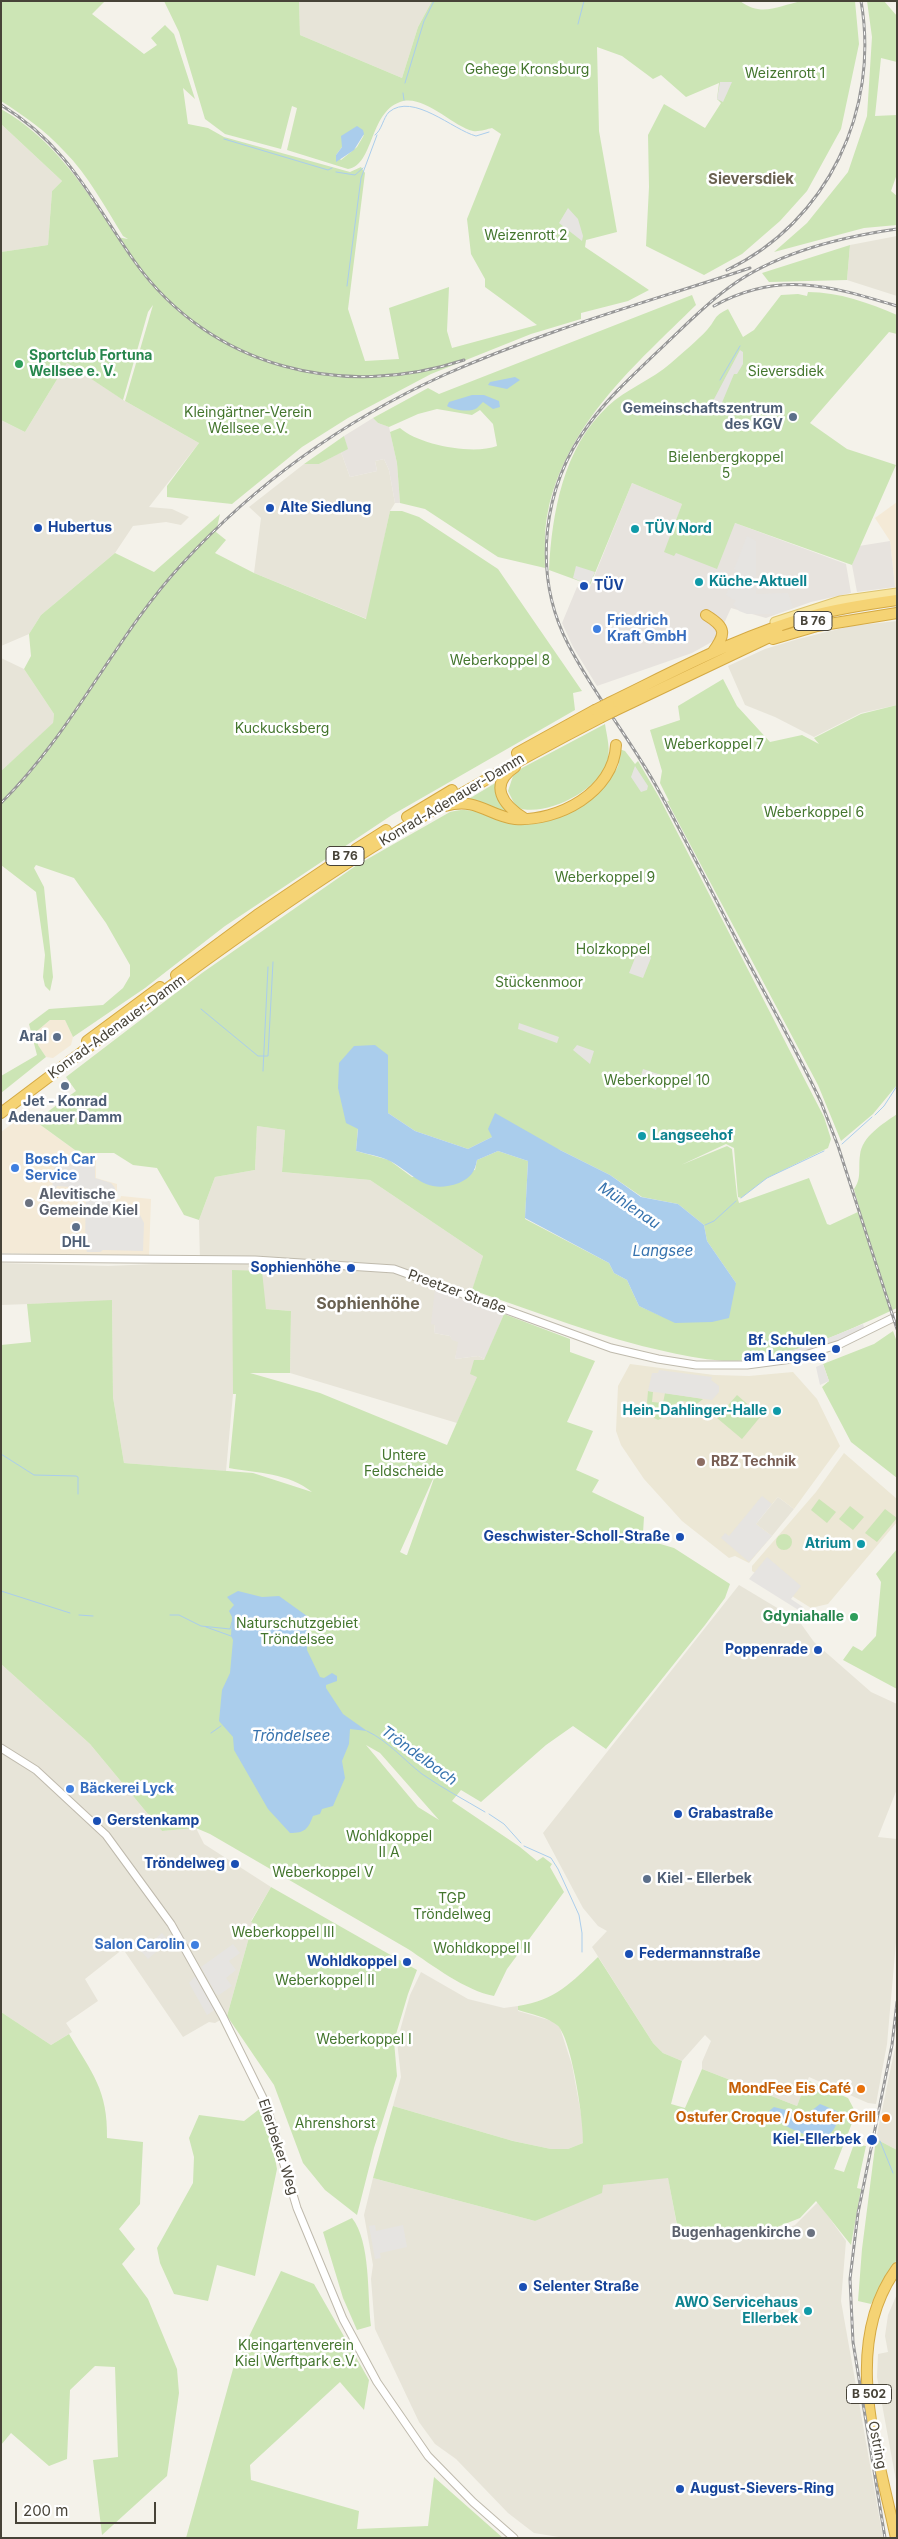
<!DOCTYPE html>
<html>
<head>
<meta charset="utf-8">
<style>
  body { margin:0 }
  #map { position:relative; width:898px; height:2539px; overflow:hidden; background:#f4f2ea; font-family:Inter,sans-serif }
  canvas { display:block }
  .frame { position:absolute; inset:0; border:2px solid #474338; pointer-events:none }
  .scale { position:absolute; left:15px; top:2502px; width:141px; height:22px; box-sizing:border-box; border:2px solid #474338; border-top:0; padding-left:6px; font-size:15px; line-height:18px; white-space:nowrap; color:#474338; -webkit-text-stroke:4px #fff; paint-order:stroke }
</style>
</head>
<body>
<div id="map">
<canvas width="898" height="2539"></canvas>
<div class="frame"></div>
<div class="scale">200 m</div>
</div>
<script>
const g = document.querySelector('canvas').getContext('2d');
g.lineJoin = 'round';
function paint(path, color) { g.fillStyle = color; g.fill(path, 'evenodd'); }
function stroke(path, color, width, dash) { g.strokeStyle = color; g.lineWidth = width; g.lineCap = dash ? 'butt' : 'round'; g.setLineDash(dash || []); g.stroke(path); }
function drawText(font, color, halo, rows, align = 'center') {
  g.font = font + ' Inter,sans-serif'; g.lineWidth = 5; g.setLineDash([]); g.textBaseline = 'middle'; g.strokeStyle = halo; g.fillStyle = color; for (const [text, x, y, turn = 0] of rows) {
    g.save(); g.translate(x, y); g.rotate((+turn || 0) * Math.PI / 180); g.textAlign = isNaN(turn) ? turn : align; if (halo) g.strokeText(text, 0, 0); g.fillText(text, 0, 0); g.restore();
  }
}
paint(new Path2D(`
  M299,1H432L418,27L402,78L300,35Z
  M1,124L62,181L52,191L48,245L1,252Z
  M897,236V296L847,280L850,245Z
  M67,363L125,401L199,443L149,507L172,509L189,517L181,525L166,522L133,526L115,553L41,615L29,634L1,646V420L25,432Z
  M341,452L350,477L377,471L375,461L384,459L389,470L395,503L390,511L367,619L254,573L261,518L249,507L304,464H319Z
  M897,621V705L861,713L814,737L775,717L745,705L728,666L765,649L798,639L851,626Z
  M1,658L24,669L54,714L53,724L1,771Z
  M257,1126L285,1130L282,1172L370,1180L483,1256L469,1301L436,1289L432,1324H435L434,1333L450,1336L459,1342L455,1359L478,1356L485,1359L457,1423L290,1373L291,1311L266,1309L233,1270V1394L226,1471L124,1463L113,1397L112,1301L1,1305V1263L108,1266L200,1262L199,1220L215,1177L255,1170Z
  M778,1497L794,1509L772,1536L756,1524Z
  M739,1585L799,1621L814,1642L871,1692L897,1704V1789L878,1837L897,1839V1931L887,2044L876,2104L868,2103L809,2077L797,2106L702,2069V2062L711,2041L705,2035L682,2061L663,2053L653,2043L592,1947L607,1931L598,1926L583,1908L543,1833Z
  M1,1664L90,1744L162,1831L196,1828L204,1844L271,1887L251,1921L253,1923L227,2016L215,2023L209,2022L183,2037L123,1949L85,1979L98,2001L66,2023L72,2032L51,2045L1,2012Z
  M421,1972L468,1999L504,2008L518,2006V2011L552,2021L560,2028L572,2065L584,2130L583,2143L568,2149H551L513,2141L393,2106L401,2077L397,2041L410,1995Z
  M897,2026V2150L876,2139L896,2043Z
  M668,2177L677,2226L682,2239L707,2240L766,2236L795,2225L818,2202L846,2241L841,2301L883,2538H565L534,2533L508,2513L456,2459L435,2444L419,2422L375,2329L371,2279L373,2265L364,2215L373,2178L535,2221L603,2185Z
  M897,2294V2486L877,2377L878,2354L888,2352L885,2336L888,2315Z`), '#e7e4d8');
paint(new Path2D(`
  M897,502V587H895L890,541L875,518Z
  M50,1020H65L73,1037L71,1045L53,1058L46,1057L38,1045L37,1031Z
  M25,1114L79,1153H96V1178L117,1184V1199H120L121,1196L151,1199L149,1257L1,1253V1132Z`), '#f4ead7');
paint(new Path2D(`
  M373,418L378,423L389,427L397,463L400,503H395L389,470L384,459L375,461L377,471L350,477L341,452L347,448L344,436Z
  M632,483L682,504L665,552L675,553L735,523L846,564L851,593L811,602L766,618L731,608L717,639L692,653L597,686L573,647L562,623L577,587L588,592Z
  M890,541L895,587L857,592L852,565L859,546Z
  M435,1289L504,1314L485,1359L478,1356L455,1359L458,1342L452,1340L450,1336L434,1333L435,1325L431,1324Z`), '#e7e3de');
paint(new Path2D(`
  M630,1364L714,1375L749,1376L793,1372L817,1399L840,1446L794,1509L778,1497L756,1523L772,1536L749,1563L735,1556L729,1558L682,1521L644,1479L621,1445L616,1431L618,1386Z
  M844,1453L897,1499V1522L828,1604L811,1608L752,1571V1566L816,1492Z`), '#ece7d5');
paint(new Path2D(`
  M1,1H105L92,14L144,54L157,45L151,38L165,25L174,34L195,99L183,88L188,124L208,128L224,137L350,172L361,167L365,173L348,309L365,361L399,359L389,308L449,287L447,331L452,348L537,325L485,287V279L471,254L467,219L501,134L492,128C487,129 479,132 473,131C452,126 423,93 400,102C369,113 374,165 348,169L287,150L297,108L292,106L281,149L225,134L205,119L179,32L164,1H299L300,35L402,78L418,27L432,1H740C763,18 778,5 803,1C820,0 838,1 855,1L859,44L841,129L807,191L780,221L742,254L704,275L646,246L649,187L648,135L664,104L705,128L721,103L717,99L719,83L686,97L661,75L653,79L622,56L597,47L599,131L617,232L586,240L585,247L649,290L628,301L581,313V319L531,334L431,374L348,418L302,447L232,504L167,497V486L199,443L125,401L153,305L148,312L123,400L67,363L25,432L1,420V252L48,245L52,191L62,181L1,124V109C54,139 85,188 117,237L128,239L123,236C105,207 88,175 64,151C46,131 23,115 1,101ZM364,135L357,147L341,160L336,155L342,147Z
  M867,1H884L897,16V62L881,58L875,116L897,115V174L891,191L897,196V225L864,228L774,252L807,223L848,172L867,116L872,37Z
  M850,245L847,280L769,282L762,273Z
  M808,292C839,292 869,303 897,315V334L889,332L810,423L847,449L896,465L852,565L735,523L717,569L676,553L674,556L664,552L682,504L632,483L590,585L549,570C552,513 563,448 608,406C626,389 652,380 671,363C681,354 698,340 707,330C717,319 712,317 728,309L743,337L754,330L781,295L798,294L807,296Z
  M692,295L696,305C635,365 567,423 548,511C544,529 545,549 545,568L498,557L425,509L400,503L397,463L390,432L400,428C419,445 473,455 497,446L493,424L480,410L472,415L437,409L418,414L389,427L378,423L373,418L428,388L439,394Z
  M344,436L348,449L319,464H304Z
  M390,511H402L419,517L498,569L582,691L573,693L575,710L392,815L225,926L145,988L73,1037L65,1020H50L37,1031L38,1045L46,1057L1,1093V1076L37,1055L29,1024L49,1009L103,1005L123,988L130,976V965L106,923L74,878L36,865L34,868L44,887L53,977L50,991L45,986L43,977L45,955L36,892L1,865V771L53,723L54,714L24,669L31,656L29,634L41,615L115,553L154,572L220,514L216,532L226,540L215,553L254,573L366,619Z
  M723,679L737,706L770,742L802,735L819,744L814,738L861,714L897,705V1085L873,1114L841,1141L818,1085L667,801H669L660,783L662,771L650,730L680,720L678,706Z
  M605,724C607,737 611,750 607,763C598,791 543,819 516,807L508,791L513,776L522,768Z
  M619,749L625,751L635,764L638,761L659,797L824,1117L831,1139L828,1148L767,1178L741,1198L738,1197L734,1148L726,1144L681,1165L727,1146L732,1149L737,1196L739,1203L809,1178L827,1224L830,1225L860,1211L854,1189C862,1178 858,1169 860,1155C862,1136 883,1124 897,1114V1308C851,1329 804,1352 754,1359C724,1364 696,1358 668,1352C601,1338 537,1312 472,1290L483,1256L370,1180L282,1172L285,1130L257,1126L255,1170L215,1177L199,1220L184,1215L157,1168L133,1165L114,1153H79L35,1121L76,1091L66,1077L202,973L357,865L450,812C477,804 495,821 521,824C555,828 601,797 617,768C620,764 619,755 619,749ZM388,1055V1113L415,1131L468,1149L492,1137L560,1150L610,1175L642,1197L678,1204L704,1225L707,1241L736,1283L675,1322L639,1306L627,1280L614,1273L609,1263L525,1219L528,1161L498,1151L477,1160L475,1170L412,1177L389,1160L356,1151L358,1128Z
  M497,782L502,804L508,813L467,800Z
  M232,1270L262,1271L266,1309L291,1311L290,1373H250L320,1393L447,1445L477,1377L470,1374L474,1360H484L504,1314L570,1339V1352L595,1361L567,1422L593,1431L576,1470L599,1480L592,1492L644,1517L643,1533L657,1543L674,1548L730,1584L725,1598L705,1625L606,1749L573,1726L546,1745L481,1802L461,1790L452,1801L520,1847L537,1861L543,1857L552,1864L550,1867L564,1892L507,1969L494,1996C466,1991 432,1965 408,1949L210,1834L196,1828L162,1831L90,1744L1,1664V1345L31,1342L27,1304L112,1300L113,1397L124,1463L253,1473L312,1492C289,1473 257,1473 229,1468L236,1394H233ZM437,1470L407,1555H406L400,1552ZM366,1745L380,1753L439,1820L418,1807Z
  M893,1331L897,1342V1478L851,1442L822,1387L829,1381L823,1364L874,1344Z
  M648,1391L653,1392L652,1402L663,1403L665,1393L703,1399L693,1407L689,1402C686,1402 684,1401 682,1401C670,1403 668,1417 658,1420L654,1418L647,1403Z
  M737,1395L761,1416L742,1439L717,1418Z
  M819,1499L836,1512L827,1523L811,1510Z
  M850,1506L864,1517L853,1530L839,1519Z
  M885,1509L897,1518L877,1542L865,1533Z
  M776 1542a8 8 0 1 1 16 0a8 8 0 1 1-16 0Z
  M897,1549V1689L843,1660L853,1646L862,1651L876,1636L881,1582L876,1574Z
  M271,1887L417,1970L408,1994L394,2041L397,2076L374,2148L357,2215L325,2190L303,2163L274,2085L227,2016L253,1923L251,1922Z
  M598,1957L653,2043L663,2053L682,2061L671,2104L685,2108L702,2069L797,2106L807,2080L848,2098L856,2113L834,2169L844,2172L854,2144L866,2146L857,2188L861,2189L851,2245L816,2201L800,2218L767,2231L679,2235L668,2178L603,2185L602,2193L535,2221L373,2178L393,2106L513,2141L551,2149H568L583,2143C584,2123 572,2040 558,2026C548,2017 531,2014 518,2010V2006C556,2000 571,1983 598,1957Z
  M1,2012L51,2045L69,2034C92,2073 108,2090 107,2138L143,2142L140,2204L119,2229L135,2249L122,2264L148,2299L177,2369L179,2393L167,2476L102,2535L93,2460L118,2457L115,2367L95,2366L70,2390L67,2459L49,2466L11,2433L1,2445Z
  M262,2107L269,2127L277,2169L255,2276L217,2265L208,2301L174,2294L160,2263L157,2248L193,2183L194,2157L189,2138L199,2115L244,2121Z
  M876,2139L897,2150V2260L889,2270L871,2304L858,2301L862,2249Z
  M352,2218C371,2242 367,2295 371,2326L357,2330L343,2298L323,2232Z
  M281,2271L314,2284L369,2380L364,2410L340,2382L250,2465L251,2480L359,2511L357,2529L428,2526L434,2477L503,2538H186L233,2369Z`), '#cce5b5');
paint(new Path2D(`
  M720,82H732L723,102L717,99Z
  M568,208L578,219L583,236L582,241L559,223Z
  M740,350L743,352V364L737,374H734L721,405L713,401Z
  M747,536L756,541V594L788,593L793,608L775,614H747L739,611L733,604L736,601L726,595L734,575L737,576L738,572L734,569Z
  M576,566L595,572L589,585L573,578Z
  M635,766L648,786L647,790L641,792L631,777Z
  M641,943L651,958L643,978L629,973Z
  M519,1023L559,1037L557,1043L518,1029Z
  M577,1045L594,1051L590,1064L573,1050Z
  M643,1069L661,1075L656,1090L649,1087L650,1082L640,1079Z
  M61,1157H95V1178L111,1183L115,1188L116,1205L132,1206L139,1213L144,1223L143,1251L103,1250L100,1252H87L85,1246L86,1188L57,1186L56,1189H52L55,1161Z
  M863,1324L865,1330L839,1341L790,1357L769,1360L768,1357L814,1344Z
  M823,1364L829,1381L820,1385L816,1367Z
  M659,1370L712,1377L711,1380L719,1386V1392L712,1400L648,1391L652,1373H658Z
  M762,1496L772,1504L756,1524L772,1536L749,1562L721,1538L725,1533L729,1536Z
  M767,1557L801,1586L791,1599L803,1607L800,1611L749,1579Z
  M162,1933L169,1941L148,1959L141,1951Z
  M233,1944L240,1953L229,1961L236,1970L226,1978L232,1986L219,1995L216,1994L201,1967Z
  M197,1974L216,2009L207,2015L189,1983Z
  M375,2225L376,2231L403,2225L407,2247L380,2253L381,2258L375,2259L369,2226Z`), '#e6e4e1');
paint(new Path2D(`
  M357,126L363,130L364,134L354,150L336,162V155L342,147L341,136Z
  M515,377L520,380L507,389L488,385L490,382Z
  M472,395H484L499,401L500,407L493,409L483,402C481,404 479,406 477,408C470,413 453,410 447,406L449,402Z
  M375,1045L388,1055V1113L415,1131L468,1149L492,1137L488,1129L495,1113L560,1150L610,1175L641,1197L678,1204L704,1225L707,1241L736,1283L729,1318L712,1322L675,1323L639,1306L627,1280L614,1273L609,1263L525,1218L528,1161L498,1151L477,1160C475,1172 470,1178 459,1183C425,1195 416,1175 390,1161C380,1156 367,1154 356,1151L358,1129L346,1123L338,1088L339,1063L354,1046Z
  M238,1591L262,1597L279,1596L307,1616V1650L320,1677L324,1678L332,1673L337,1676V1681L326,1685V1688L343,1714L367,1731L350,1729L349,1744L342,1761L345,1778L333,1806L322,1809L320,1814L313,1816C308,1829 305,1833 290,1833L268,1809L234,1750L233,1737L219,1721L222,1690L230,1673L233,1640L231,1636L232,1617L229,1611L234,1605L227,1597Z
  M820,2104L837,2111L839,2115C837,2123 835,2131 828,2135C815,2143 775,2124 769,2111L774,2107L806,2115Z`), '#aacdec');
stroke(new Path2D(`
  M578,24L584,1
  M405,83L424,21L434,1
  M403,93L404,100
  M375,135C382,130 383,118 389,112C413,92 453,130 476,136L489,132
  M224,139L328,170L332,168
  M336,172L355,175L363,168
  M347,286L361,178L377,135
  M720,380L740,346
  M201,1009L258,1056H268L273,962
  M263,1071L268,967
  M875,1115L884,1106L897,1086
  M842,1144L872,1117
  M741,1198L767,1178L824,1151
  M705,1225L714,1221L736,1201
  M1,1454L34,1475L76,1476L78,1477V1494
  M1,1591L70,1613
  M79,1615L93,1616
  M170,1615H179L201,1626L230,1629L232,1622
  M206,1627L231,1636
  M367,1731C388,1741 404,1760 422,1774C442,1788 465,1800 485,1812
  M211,1733L221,1726
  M489,1814L504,1824L521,1843
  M524,1846L551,1858L558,1869L579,1915L582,1933V1952
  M880,2141L893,2173`), '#aacdec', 1);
const minor = new Path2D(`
  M1,1258L255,1260L394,1269L611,1348L658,1359L696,1365H747L792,1359L840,1344L897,1316
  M1,1748L36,1770L106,1835L171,1924L222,2015L266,2104L297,2208L343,2319L377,2382L428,2456L473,2502L514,2538`);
const major = new Path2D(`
  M775,622L840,601L897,593`);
const highway = new Path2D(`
  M706,615C727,628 726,634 712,653
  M773,639L817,626L897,613
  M609,703C675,671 740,635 811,616C839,608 868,604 897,600
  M614,711L778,633
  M517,753L595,710
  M515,767C488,785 503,805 524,818
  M445,806C478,797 488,816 515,819C558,822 614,792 616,745
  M407,817L452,790
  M356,849L386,830
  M176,975L257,915L333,864
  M87,1041L160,987
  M1,1113C113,1029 224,943 341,867C425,813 511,764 600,718
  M896,2538C878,2452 840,2346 897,2268`);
stroke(minor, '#bfbaad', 9);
stroke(major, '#ddc46f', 11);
stroke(highway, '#d4a943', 12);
stroke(minor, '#fff', 7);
stroke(major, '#f8e59f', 9);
stroke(highway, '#f5d374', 10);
const rail = new Path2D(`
  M1,105C69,146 92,201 135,262C211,368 343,400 464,360
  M897,229C841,237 778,252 731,286C704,305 680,331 655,354C632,376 608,398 589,424C542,487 532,574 568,644C593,693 628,736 655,784C683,834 708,885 734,935C763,991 794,1045 821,1102L838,1146L897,1329
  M727,270C828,222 880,109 861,1
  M714,306C779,270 831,286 897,306
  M1,803C73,732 114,638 182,564C255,484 345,420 444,375C542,331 648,302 750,268
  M885,2538L853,2342L850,2279L858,2213L892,2045L897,2002`);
stroke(rail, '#989898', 3);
stroke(rail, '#fff', 1, [4]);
const highwayBridge = new Path2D(`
  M595,710L609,703
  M600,718L614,711`);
stroke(highwayBridge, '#d4a943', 12, []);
stroke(highwayBridge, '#f5d374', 10);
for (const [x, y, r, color] of [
  [19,364,5,"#2e9e5b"],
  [793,417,5,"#5c6f8a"],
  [270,508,5,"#1a4fb4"],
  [38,528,5,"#1a4fb4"],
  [635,529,5,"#0f9aa8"],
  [699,582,5,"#0f9aa8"],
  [584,586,5,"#1a4fb4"],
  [597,629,5,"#3f7fe0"],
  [57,1037,5,"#5c6f8a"],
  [65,1086,5,"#5c6f8a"],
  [642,1136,5,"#0f9aa8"],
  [15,1168,5,"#3f7fe0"],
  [29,1203,5,"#6b7280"],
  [76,1227,5,"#5c6f8a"],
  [351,1268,5,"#1a4fb4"],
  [836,1349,5,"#1a4fb4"],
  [777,1411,5,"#0f9aa8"],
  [701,1462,5,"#8d6e63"],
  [680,1537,5,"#1a4fb4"],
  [861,1544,5,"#0f9aa8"],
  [854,1617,5,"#2e9e5b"],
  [818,1650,5,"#1a4fb4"],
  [70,1789,5,"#3f7fe0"],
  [678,1814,5,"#1a4fb4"],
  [97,1821,5,"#1a4fb4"],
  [235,1864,5,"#1a4fb4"],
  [647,1879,5,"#5c6f8a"],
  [195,1945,5,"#3f7fe0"],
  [629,1954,5,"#1a4fb4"],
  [407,1962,5,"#1a4fb4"],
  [861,2089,5,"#e8710a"],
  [886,2118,5,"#e8710a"],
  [872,2140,6,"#1a4fb4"],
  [811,2233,5,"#6b7280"],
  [523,2287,5,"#1a4fb4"],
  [808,2311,5,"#0f9aa8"],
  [680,2489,5,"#1a4fb4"]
]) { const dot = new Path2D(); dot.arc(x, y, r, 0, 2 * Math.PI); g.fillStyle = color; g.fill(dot); stroke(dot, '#fff', 2); }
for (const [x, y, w] of [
  [813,621,38],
  [345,856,38],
  [869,2394,45]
]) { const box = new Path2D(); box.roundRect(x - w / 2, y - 9.5, w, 19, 4); g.fillStyle = '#fff'; g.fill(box); stroke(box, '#474338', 1); }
drawText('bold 12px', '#474338', null, [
  ["B 76",813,621],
  ["B 76",345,856],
  ["B 502",869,2394]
]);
drawText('14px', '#44762e', '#fff', [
  ["Gehege Kronsburg",527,70],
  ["Weizenrott 1",785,74],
  ["Weizenrott 2",526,236],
  ["Sieversdiek",786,372],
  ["Kleingärtner-Verein",248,413],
  ["Wellsee e.V.",248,429],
  ["Bielenbergkoppel",726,458],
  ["5",726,474],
  ["Weberkoppel 8",500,661],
  ["Kuckucksberg",282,729],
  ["Weberkoppel 7",714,745],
  ["Weberkoppel 6",814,813],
  ["Weberkoppel 9",605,878],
  ["Holzkoppel",613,950],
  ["Stückenmoor",539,983],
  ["Weberkoppel 10",657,1081],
  ["Untere",404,1456],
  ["Feldscheide",404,1472],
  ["Naturschutzgebiet",297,1624],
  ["Tröndelsee",297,1640],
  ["Wohldkoppel",389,1837],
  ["II A",389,1853],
  ["Weberkoppel V",323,1873],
  ["TGP",452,1899],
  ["Tröndelweg",452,1915],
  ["Weberkoppel III",283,1933],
  ["Wohldkoppel II",482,1949],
  ["Weberkoppel II",325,1981],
  ["Weberkoppel I",364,2040],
  ["Ahrenshorst",335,2124],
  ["Kleingartenverein",296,2346],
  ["Kiel Werftpark e.V.",296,2362]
]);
drawText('bold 14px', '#27864d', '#fff', [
  ["Sportclub Fortuna",29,356],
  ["Wellsee e. V.",29,372],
  ["Gdyniahalle",844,1617,"right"]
], 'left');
drawText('bold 14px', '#4e5e75', '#fff', [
  ["Gemeinschaftszentrum",783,409],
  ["des KGV",783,425],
  ["Aral",47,1037],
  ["Jet - Konrad",65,1102,"center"],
  ["Adenauer Damm",65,1118,"center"],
  ["DHL",76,1243,"center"],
  ["Kiel - Ellerbek",657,1879,"left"]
], 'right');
drawText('bold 14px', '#164399', '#fff', [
  ["Alte Siedlung",280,508],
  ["Hubertus",48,528],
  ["TÜV",594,586],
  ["Sophienhöhe",341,1268,"right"],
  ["Bf. Schulen",826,1341,"right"],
  ["am Langsee",826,1357,"right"],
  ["Geschwister-Scholl-Straße",670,1537,"right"],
  ["Poppenrade",808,1650,"right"],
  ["Grabastraße",688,1814],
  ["Gerstenkamp",107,1821],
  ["Tröndelweg",225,1864,"right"],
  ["Federmannstraße",639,1954],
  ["Wohldkoppel",397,1962,"right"],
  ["Kiel-Ellerbek",861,2140,"right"],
  ["Selenter Straße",533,2287],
  ["August-Sievers-Ring",690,2489]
], 'left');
drawText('bold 14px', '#0d838f', '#fff', [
  ["TÜV Nord",645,529],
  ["Küche-Aktuell",709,582],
  ["Langseehof",652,1136],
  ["Hein-Dahlinger-Halle",767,1411,"right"],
  ["Atrium",851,1544,"right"],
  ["AWO Servicehaus",798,2303,"right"],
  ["Ellerbek",798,2319,"right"]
], 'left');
drawText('bold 14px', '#366cbe', '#fff', [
  ["Friedrich",607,621],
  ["Kraft GmbH",607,637],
  ["Bosch Car",25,1160],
  ["Service",25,1176],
  ["Bäckerei Lyck",80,1789],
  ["Salon Carolin",185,1945,"right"]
], 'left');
drawText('14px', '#474338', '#fff', [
  ["Konrad-Adenauer-Damm",452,800,-31],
  ["Konrad-Adenauer-Damm",117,1027,-36],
  ["Preetzer Straße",457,1292,20],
  ["Ellerbeker Weg",278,2147,72],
  ["Ostring",877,2445,79]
]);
drawText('bold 14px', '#5b616d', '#fff', [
  ["Alevitische",39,1195],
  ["Gemeinde Kiel",39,1211],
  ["Bugenhagenkirche",801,2233,"right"]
], 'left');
drawText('bold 14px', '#785e54', '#fff', [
  ["RBZ Technik",711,1462]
], 'left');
drawText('bold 14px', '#c56008', '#fff', [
  ["MondFee Eis Café",851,2089],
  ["Ostufer Croque / Ostufer Grill",876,2118]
], 'right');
drawText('bold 15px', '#6a6150', '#fff', [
  ["Sieversdiek",751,179]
]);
drawText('italic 15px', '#3773ae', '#fff', [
  ["Mühlenau",629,1206,34],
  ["Langsee",663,1251],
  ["Tröndelsee",291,1736],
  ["Tröndelbach",419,1756,36]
]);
drawText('bold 16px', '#6a6150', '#fff', [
  ["Sophienhöhe",368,1304]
]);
</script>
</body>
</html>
